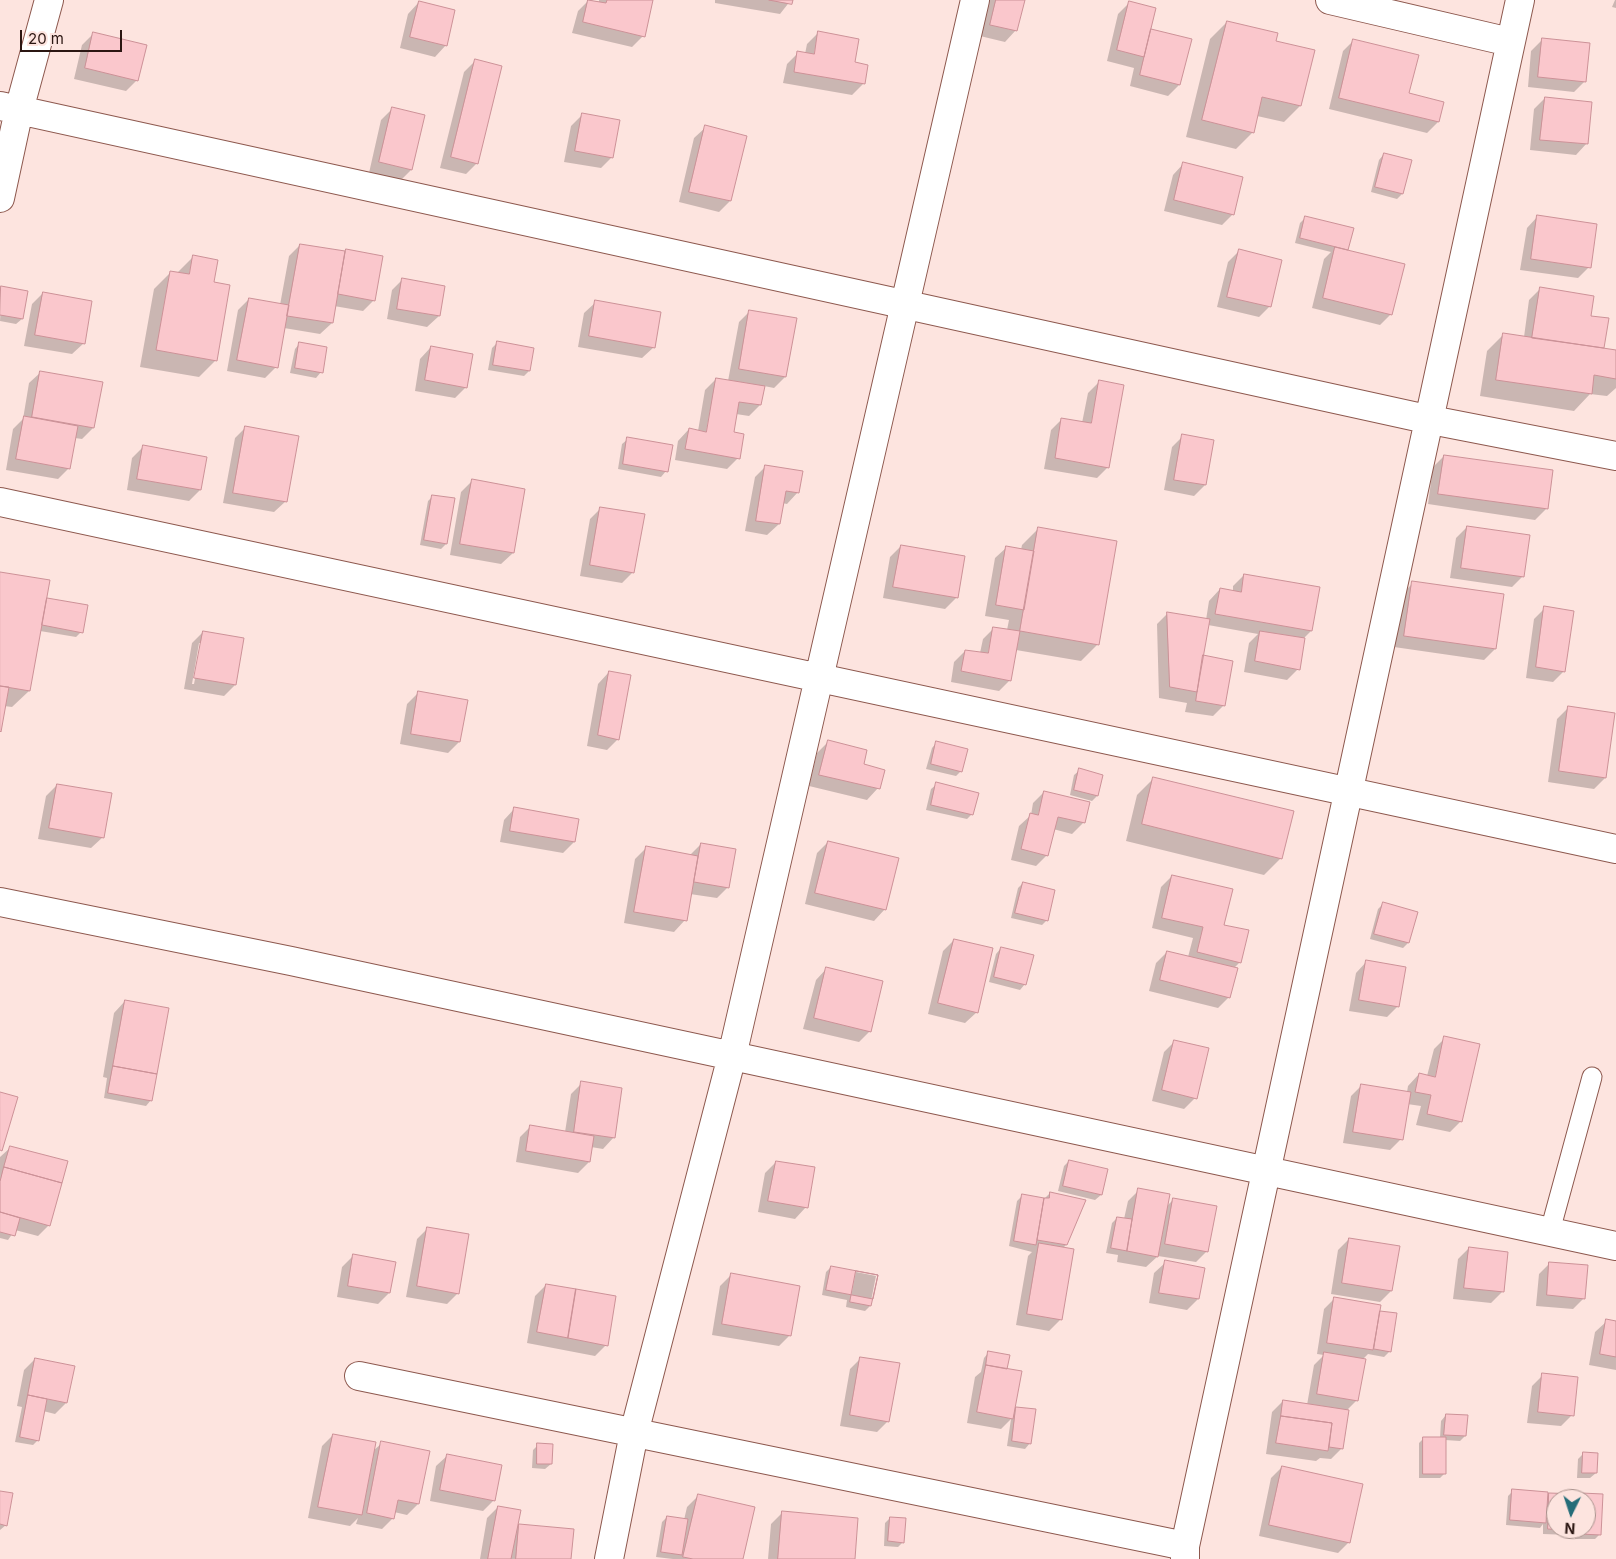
<!DOCTYPE html>
<html>
<head>
<meta charset="utf-8">
<style>
  body { margin:0 }
  #map { position:relative; width:1616px; height:1559px; overflow:hidden; background:#fde4df; font-family:Inter,sans-serif }
  canvas { display:block }
  .north { position:absolute; left:1546px; top:1489px; width:50px; height:50px; box-sizing:border-box; background:#fde4df; border:1px solid #a9928d; border-radius:50%; rotate:184deg; font-size:14px; font-weight:700; line-height:20px; text-align:center; color:#2b1612 }
  .north::after { content:''; display:block; margin:auto; width:18px; height:22px; background:#256d79; clip-path:polygon(50% 0,100% 100%,50% 72%,0 100%) }
  .scale { position:absolute; left:20px; top:30px; width:102px; height:22px; box-sizing:border-box; border:2px solid #2b1612; border-top:0; padding-left:6px; font-size:15px; line-height:18px; white-space:nowrap; color:#2b1612; -webkit-text-stroke:4px #fde4df; paint-order:stroke }
</style>
</head>
<body>
<div id="map">
<canvas width="1616" height="1559"></canvas>
<div class="north">N</div>
<div class="scale">20 m</div>
</div>
<script>
const g = document.querySelector('canvas').getContext('2d');
g.lineJoin = 'round';
function paint(path, color) { g.fillStyle = color; g.fill(path, 'evenodd'); }
function stroke(path, color, width, dash) { g.strokeStyle = color; g.lineWidth = width; g.lineCap = dash ? 'butt' : 'round'; g.setLineDash(dash || []); g.stroke(path); }
paint(new Path2D(`
  M589,0L599,2V0H652L643,36L632,47L572,33L578,11Z
  M715,0H791L780,14L715,3Z
  M989,0H1024L1016,30L1005,42L980,36Z
  M1615,0H1616V8L1612,7Z
  M419,2L446,45L435,57L400,48L408,14Z
  M1129,3L1150,30L1190,40L1179,85L1168,96L1130,86L1134,68L1107,61L1118,14Z
  M1227,22L1275,42L1300,106L1284,122L1257,116L1253,132L1236,149L1186,137L1210,39Z
  M94,33L137,80L126,91L74,79L82,45Z
  M818,33L853,63L866,66L863,84L852,95L783,83L787,64L798,53L805,54L807,44Z
  M1354,40L1438,122L1427,133L1329,109L1343,51Z
  M1542,40L1585,81L1574,92L1528,87L1531,51Z
  M475,61L477,163L466,174L440,168L464,72Z
  M1545,98L1587,143L1576,155L1530,150L1534,109Z
  M392,109L424,116L411,170L400,181L369,173L381,120Z
  M582,115L612,157L601,168L564,162L571,126Z
  M706,127L730,201L719,212L679,202L694,138Z
  M1384,154L1410,161L1402,194L1397,199L1371,192L1379,160Z
  M1184,163L1233,214L1222,225L1164,211L1173,175Z
  M1538,216L1589,267L1578,278L1520,270L1527,228Z
  M1305,218L1352,229L1346,251L1391,314L1380,325L1312,308L1324,259L1331,252L1295,243L1300,223Z
  M300,245L345,252L347,250L374,300L363,311L334,306L332,323L320,334L284,328L276,367L265,378L227,371L238,310L249,299L280,305L289,256Z
  M1239,251L1270,306L1259,317L1217,307L1228,262Z
  M193,257L212,283L216,360L199,377L140,367L154,289L171,272L177,273Z
  M403,279L439,316L427,327L387,319L392,290Z
  M2,287L22,319L16,324L0,321Z
  M1540,289L1590,317L1603,348L1601,349L1616,352V388L1607,396L1590,394L1574,411L1480,396L1487,351L1504,334L1524,337L1529,300Z
  M43,293L84,343L72,354L24,346L32,304Z
  M596,302L654,347L642,358L578,347L584,313Z
  M750,311L785,377L774,388L764,386L760,405L749,416L736,414L732,433L738,458L727,469L675,460L678,441L689,429L698,431L705,390L716,379L728,381L739,322Z
  M498,342L529,371L524,376L488,370L492,348Z
  M300,343L321,372L316,378L290,373L295,349Z
  M431,347L466,387L455,398L415,391L420,359Z
  M41,372L93,428L82,439L75,438L69,468L58,479L6,470L13,429L23,419L29,383Z
  M1099,382L1108,467L1097,478L1044,469L1051,430L1062,419L1082,423L1088,393Z
  M246,427L286,501L274,512L223,503L235,438Z
  M1183,436L1205,485L1194,496L1164,490L1172,447Z
  M628,439L666,471L661,477L618,469L622,444Z
  M143,447L200,490L189,501L127,490L132,458Z
  M1444,456L1546,509L1535,520L1428,504L1433,467Z
  M766,466L798,492L787,504L782,503L779,524L767,535L745,531L755,477Z
  M472,481L523,490L513,553L501,564L450,555L461,492Z
  M433,496L446,544L441,549L420,545L428,501Z
  M601,508L633,572L622,583L580,576L590,519Z
  M1467,527L1523,576L1512,587L1450,578L1456,538Z
  M1039,528L1097,645L1081,661L1016,650L1010,680L999,691L951,682L954,662L965,651L980,653L983,639L994,628L1007,630L1009,620L985,616L995,558L1007,547L1021,550L1022,545Z
  M901,546L957,597L945,609L883,598L890,557Z
  M0,573L46,599L86,606L81,632L76,637L40,631L29,691L12,707L4,706L0,730Z
  M1244,575L1311,631L1303,639L1298,669L1287,680L1244,672L1249,643L1258,634L1208,625L1202,656L1224,705L1213,716L1185,712L1187,703L1159,698L1157,624L1168,613L1206,620L1209,601L1220,589L1233,592V586Z
  M1413,583L1495,649L1484,660L1394,647L1402,594Z
  M1545,608L1564,671L1553,682L1526,678L1534,619Z
  M203,632L235,685L224,696L184,689L192,643ZM199,643H202L194,684H192Z
  M609,672L618,739L607,750L587,746L598,684Z
  M419,692L459,742L448,753L400,744L407,704Z
  M1568,708L1605,778L1594,789L1548,782L1557,719Z
  M828,742L862,765L878,788L867,800L809,786L817,753Z
  M937,742L961,771L956,776L926,769L932,748Z
  M1080,770L1102,776L1097,796L1092,801L1070,795L1074,775Z
  M1154,778L1281,858L1264,875L1126,841L1137,795Z
  M937,784L972,814L967,819L926,810L931,789Z
  M57,785L103,837L91,848L38,839L46,796Z
  M1044,792L1083,823L1072,834L1053,829L1047,855L1036,866L1011,860L1019,826L1031,815L1033,803Z
  M515,808L578,820L574,842L563,853L500,842L504,820Z
  M828,842L885,909L874,921L805,904L817,853Z
  M701,844L728,887L717,898L690,894L685,920L674,932L624,923L635,859L646,848L690,855Z
  M1172,876L1223,926L1240,962L1234,968L1229,997L1218,1008L1149,991L1156,963L1167,952L1188,957L1193,938L1152,928L1161,887Z
  M1023,883L1047,920L1042,925L1011,918L1018,888Z
  M1383,904L1408,943L1403,948L1370,939L1378,909Z
  M954,940L977,1012L965,1023L928,1014L943,951Z
  M1001,948L1025,984L1020,990L989,982L996,954Z
  M1367,961L1398,1006L1387,1017L1349,1011L1356,973Z
  M827,968L870,1031L859,1042L803,1029L816,980Z
  M125,1001L151,1100L146,1106L104,1098L107,1078L103,1077L114,1013Z
  M1445,1038L1461,1121L1450,1132L1416,1125L1421,1106L1407,1104L1401,1139L1390,1150L1343,1143L1351,1096L1362,1085L1407,1092L1408,1086L1419,1074L1427,1076L1434,1049Z
  M1175,1041L1195,1098L1184,1109L1152,1101L1164,1052Z
  M582,1083L614,1137L603,1149L591,1147L589,1162L578,1173L516,1162L520,1137L531,1126L565,1132L571,1094Z
  M11,1147L49,1225L38,1236L15,1230L8,1240L0,1238V1157Z
  M1069,1161L1101,1195L1095,1200L1058,1191L1064,1166Z
  M776,1162L806,1207L795,1219L758,1212L765,1173Z
  M1139,1190L1166,1207L1174,1199L1207,1251L1196,1262L1158,1256L1146,1267L1117,1262L1118,1255L1106,1253L1112,1223L1117,1218L1124,1219L1128,1201Z
  M1050,1193L1066,1245L1062,1249L1073,1250L1060,1320L1049,1331L1016,1325L1028,1256L1032,1252L1009,1246L1017,1201L1022,1196L1044,1199Z
  M428,1228L458,1293L447,1304L406,1297L417,1239Z
  M1349,1239L1391,1291L1380,1302L1331,1294L1338,1250Z
  M1469,1248L1502,1292L1491,1303L1453,1299L1458,1259Z
  M353,1256L389,1293L378,1304L337,1297L342,1267Z
  M1166,1262L1198,1299L1187,1310L1149,1303L1154,1273Z
  M1550,1263L1584,1298L1573,1309L1536,1306L1539,1274Z
  M831,1267L876,1276L870,1306L865,1311L846,1307L847,1300L822,1295L826,1272Z
  M731,1275L790,1335L779,1346L712,1335L720,1286Z
  M546,1285L606,1345L595,1356L527,1343L535,1296Z
  M1335,1298L1378,1315L1380,1312L1390,1351L1384,1357L1368,1354L1362,1360L1357,1400L1348,1409L1342,1448L1331,1459L1320,1458L1316,1461L1266,1454L1272,1412L1283,1401L1307,1405L1314,1365L1324,1355L1317,1354L1324,1309Z
  M1607,1321L1616,1322V1370L1589,1365L1595,1332Z
  M989,1352L1013,1412L1017,1408L1030,1443L1025,1449L1007,1446L1011,1419L1001,1429L967,1423L975,1377L981,1372L984,1358Z
  M861,1358L888,1421L877,1432L840,1426L850,1369Z
  M35,1359L66,1403L55,1414L43,1411L38,1440L33,1445L15,1442L22,1407L17,1406L24,1370Z
  M1543,1375L1572,1415L1561,1426L1527,1423L1532,1386Z
  M1446,1415L1465,1436L1460,1441L1445,1440V1473L1440,1478H1419V1443L1424,1438H1440L1441,1421Z
  M333,1435L373,1451L382,1443L418,1504L407,1515L394,1512L393,1518L382,1529L356,1524L358,1518L350,1526L308,1518L322,1446Z
  M538,1445L551,1464L545,1469L532,1468L533,1450Z
  M1583,1454L1596,1473L1590,1478H1577L1578,1459Z
  M448,1455L494,1500L483,1511L430,1501L436,1466Z
  M1282,1467L1349,1542L1338,1553L1259,1536L1271,1478Z
  M1513,1491L1546,1497L1550,1494L1577,1499H1556V1529H1586V1499H1577L1582,1494L1602,1495L1600,1534L1595,1539H1575V1531L1570,1535L1543,1534V1524L1540,1528L1506,1525L1508,1496Z
  M0,1492L6,1525L0,1530Z
  M698,1496L741,1559H673L656,1557L662,1522L667,1517L684,1520L687,1507Z
  M498,1507L516,1529L520,1525L570,1559H480L487,1518Z
  M782,1513L854,1559H768L771,1524Z
  M890,1518L903,1542L898,1547L884,1546L885,1523Z`), '#0003');
const building = new Path2D(`
  M588,0L606,3L607,0H653L645,37L583,22Z
  M769,0H793L792,4Z
  M996,0H1025L1017,31L990,25Z
  M419,1L455,10L447,46L410,37Z
  M1129,1L1156,8L1144,57L1117,50Z
  M1227,21L1278,33L1276,41L1315,50L1301,106L1262,97L1254,133L1202,120Z
  M1151,29L1192,39L1180,85L1140,75Z
  M818,31L859,39L855,62L868,65L865,84L794,72L797,51L814,54Z
  M93,32L147,45L138,81L85,68Z
  M1542,38L1590,43L1586,82L1538,77Z
  M1353,39L1419,55L1409,93L1444,102L1439,122L1339,98Z
  M475,59L502,66L478,164L451,157Z
  M1545,97L1592,102L1588,144L1540,140Z
  M392,107L425,115L412,170L379,162Z
  M582,113L620,120L613,158L575,151Z
  M705,125L747,136L731,201L689,192Z
  M1384,153L1412,160L1403,194L1375,187Z
  M1183,162L1243,177L1234,215L1174,200Z
  M1537,215L1597,224L1591,268L1531,259Z
  M1305,216L1354,228L1348,250L1300,238Z
  M300,244L345,251L333,323L287,316Z
  M1335,247L1405,264L1392,315L1323,298Z
  M346,249L383,256L375,301L338,294Z
  M1239,249L1282,260L1271,307L1227,297Z
  M193,255L218,260L214,282L230,285L217,361L156,350L170,271L189,274Z
  M402,278L445,286L440,316L397,309Z
  M1,286L28,291L23,319L0,315Z
  M1540,287L1594,296L1591,316L1609,318L1604,348L1532,338Z
  M43,292L92,301L85,344L35,335Z
  M249,298L289,305L278,368L237,360Z
  M595,300L661,312L655,348L589,336Z
  M749,310L797,318L786,377L739,369Z
  M1503,333L1616,350V379L1594,375L1592,394L1496,380Z
  M497,341L534,348L530,371L493,365Z
  M299,342L327,347L323,373L295,368Z
  M431,346L473,354L467,388L425,380Z
  M40,371L103,382L94,428L32,417Z
  M716,378L765,386L761,405L739,402L734,432L744,434L740,459L685,449L689,428L706,432Z
  M1099,380L1124,385L1109,468L1055,458L1061,418L1091,423Z
  M24,416L78,426L70,469L16,459Z
  M245,426L299,436L287,502L233,493Z
  M1182,434L1214,440L1206,485L1174,480Z
  M627,437L673,445L668,472L623,464Z
  M143,445L207,457L201,490L137,479Z
  M1444,455L1553,470L1548,509L1438,494Z
  M765,465L803,471L799,493L786,491L780,524L756,521Z
  M472,479L525,489L514,553L460,544Z
  M432,495L455,498L447,544L424,540Z
  M600,507L645,514L634,573L590,565Z
  M1467,526L1530,535L1524,577L1461,568Z
  M1038,527L1117,541L1099,645L1020,631Z
  M901,545L965,556L958,598L893,587Z
  M1006,546L1034,551L1024,610L996,605Z
  M0,572L50,580L30,691L0,686Z
  M1244,574L1320,587L1312,631L1215,614L1220,588L1241,592Z
  M1412,581L1504,594L1496,649L1404,636Z
  M47,598L88,605L83,633L42,625Z
  M1544,606L1574,611L1565,672L1536,667Z
  M1167,612L1210,619L1197,692L1170,687Z
  M993,627L1020,631L1011,681L961,671L965,650L988,653Z
  M203,631L244,638L236,685L194,678Z
  M1260,631L1305,638L1300,670L1255,661Z
  M1203,655L1233,661L1225,706L1196,701Z
  M609,671L631,675L619,740L598,735Z
  M0,686L9,687L1,732L0,731Z
  M418,691L468,700L460,742L411,734Z
  M1568,706L1615,713L1606,778L1559,771Z
  M828,740L867,750L864,764L885,770L880,789L819,775Z
  M936,741L968,749L962,772L931,764Z
  M1079,768L1103,775L1098,796L1074,790Z
  M1153,777L1294,811L1282,859L1142,824Z
  M936,782L979,793L973,815L931,805Z
  M57,784L112,793L104,838L49,828Z
  M1044,791L1090,802L1085,823L1058,817L1048,856L1021,849L1030,813L1038,815Z
  M514,807L579,819L575,842L510,831Z
  M828,841L899,858L886,910L815,893Z
  M701,843L736,849L729,888L694,882Z
  M646,846L698,856L687,921L634,912Z
  M1172,875L1233,889L1224,925L1249,930L1241,963L1197,952L1203,927L1162,918Z
  M1023,882L1055,890L1048,921L1015,913Z
  M1383,902L1418,912L1409,943L1374,934Z
  M954,939L993,948L978,1013L938,1003Z
  M1001,947L1034,955L1026,985L994,977Z
  M1167,951L1238,968L1230,998L1160,980Z
  M1366,960L1406,967L1399,1007L1359,1000Z
  M826,967L883,981L871,1032L814,1018Z
  M125,1000L169,1008L157,1074L113,1066Z
  M1444,1036L1480,1044L1462,1122L1427,1114L1431,1095L1415,1092L1419,1073L1435,1077Z
  M1174,1040L1209,1048L1197,1099L1162,1090Z
  M113,1066L157,1074L152,1101L108,1093Z
  M581,1081L622,1088L615,1138L574,1132Z
  M1361,1084L1411,1092L1403,1140L1353,1132Z
  M0,1092L18,1097L2,1151L0,1150Z
  M530,1125L594,1136L590,1162L526,1151Z
  M10,1146L68,1161L62,1183L4,1167Z
  M1069,1160L1108,1169L1102,1195L1063,1186Z
  M776,1161L815,1167L808,1208L768,1201Z
  M4,1167L62,1183L50,1226L0,1212V1182Z
  M1138,1188L1170,1194L1158,1257L1127,1251Z
  M1050,1192L1086,1200L1067,1245L1037,1240L1044,1198H1049Z
  M1022,1194L1044,1198L1036,1245L1014,1241Z
  M1173,1198L1217,1206L1208,1252L1165,1244Z
  M0,1212L20,1218L15,1236L0,1232Z
  M1117,1217L1132,1219L1127,1251L1111,1248Z
  M427,1227L469,1234L459,1294L417,1286Z
  M1349,1238L1400,1246L1392,1291L1342,1283Z
  M1039,1243L1074,1249L1062,1320L1027,1314Z
  M1469,1247L1508,1252L1504,1292L1464,1288Z
  M353,1254L396,1262L390,1293L348,1286Z
  M1165,1260L1205,1268L1199,1299L1159,1293Z
  M1549,1262L1588,1265L1585,1299L1547,1295Z
  M831,1266L878,1275L873,1299L826,1290Z
  M856,1271L878,1275L871,1306L850,1302Z
  M731,1273L800,1286L791,1336L722,1324Z
  M546,1284L576,1289L568,1338L537,1332Z
  M576,1289L616,1296L608,1346L568,1338Z
  M1334,1297L1381,1305L1373,1350L1327,1343Z
  M1380,1311L1397,1313L1391,1352L1374,1349Z
  M1606,1319L1616,1321V1357L1600,1354Z
  M988,1351L1010,1355L1007,1369L986,1365Z
  M1324,1352L1366,1359L1358,1401L1317,1394Z
  M860,1357L900,1363L889,1422L850,1415Z
  M35,1358L75,1366L67,1403L28,1395Z
  M986,1365L1022,1371L1013,1419L977,1412Z
  M1542,1373L1578,1377L1574,1416L1538,1412Z
  M28,1395L47,1399L39,1441L20,1437Z
  M1283,1400L1349,1410L1343,1449L1329,1447L1332,1423L1281,1416Z
  M1016,1407L1036,1409L1031,1444L1012,1441Z
  M1446,1414L1468,1415L1466,1436L1444,1435Z
  M1281,1416L1332,1423L1328,1451L1276,1443Z
  M333,1434L376,1442L362,1515L318,1507Z
  M1423,1437H1446V1474H1423Z
  M381,1441L430,1451L419,1504L398,1500L394,1519L367,1513Z
  M537,1443L553,1444L552,1464H537Z
  M1583,1452L1598,1453L1597,1473H1582Z
  M447,1454L502,1465L495,1501L440,1490Z
  M1282,1466L1363,1484L1350,1543L1269,1525Z
  M1512,1489L1548,1492L1546,1523L1510,1520Z
  M0,1491L13,1493L7,1526L0,1524Z
  M1549,1493L1578,1494V1499H1556V1529H1577V1531L1548,1529Z
  M1581,1493L1603,1494L1601,1535L1579,1534L1580,1529H1586V1499H1581Z
  M698,1494L755,1507L743,1559H693L683,1557Z
  M498,1506L521,1510L511,1559H488Z
  M782,1511L858,1518L855,1559H778Z
  M667,1516L688,1519L682,1555L661,1552Z
  M890,1517L906,1518L904,1543L888,1541Z
  M519,1524L574,1529L571,1559H516Z`);
paint(building, '#fac7cc');
stroke(building, '#cc9197', 1);
const service = new Path2D(`
  M1550,1231L1592,1077`);
const minor = new Path2D(`
  M1330,0L1510,42
  M0,106L1431,420L1616,456
  M0,198L19,110L49,0
  M0,502L1616,849
  M0,902L291,961L1616,1246
  M359,1376L1185,1546
  M609,1559L634,1433L732,1056L975,0
  M1185,1559V1546L1520,0`);
stroke(service, '#8d584e', 21);
stroke(minor, '#8d584e', 30);
stroke(service, '#fff', 19);
stroke(minor, '#fff', 28);
</script>
</body>
</html>
